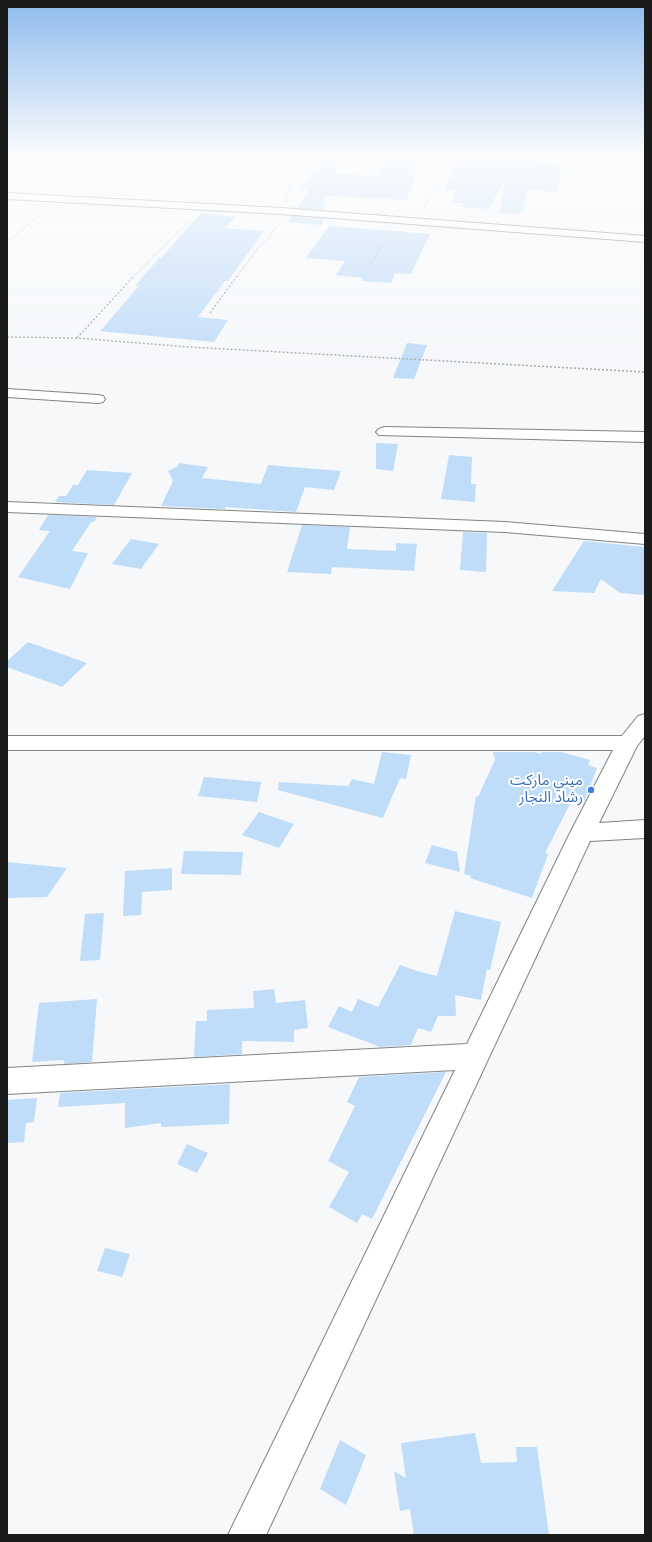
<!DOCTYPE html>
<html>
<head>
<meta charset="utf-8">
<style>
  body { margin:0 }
  #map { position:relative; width:652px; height:1542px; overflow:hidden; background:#f6f8fa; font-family:Figtree,sans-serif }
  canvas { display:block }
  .frame { position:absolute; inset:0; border:8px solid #1a1b1b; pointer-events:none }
</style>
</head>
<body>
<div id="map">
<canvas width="652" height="1542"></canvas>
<div class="frame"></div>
</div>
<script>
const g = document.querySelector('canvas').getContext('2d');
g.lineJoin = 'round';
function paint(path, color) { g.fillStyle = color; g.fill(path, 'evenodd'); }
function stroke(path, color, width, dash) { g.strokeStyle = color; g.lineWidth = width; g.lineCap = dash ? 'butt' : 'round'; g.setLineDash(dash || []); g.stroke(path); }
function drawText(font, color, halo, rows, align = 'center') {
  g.font = font + ' Figtree,"Noto Sans Arabic",sans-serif'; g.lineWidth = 4; g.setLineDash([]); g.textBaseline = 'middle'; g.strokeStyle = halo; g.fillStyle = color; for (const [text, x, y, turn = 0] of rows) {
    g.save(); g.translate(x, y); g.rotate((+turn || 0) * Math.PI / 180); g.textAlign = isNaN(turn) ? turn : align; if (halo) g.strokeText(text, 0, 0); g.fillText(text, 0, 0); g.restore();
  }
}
paint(new Path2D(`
  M325,156H343L334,174L377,177L384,156H420L412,187L406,200L325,196L324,210L297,208L309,190L300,189Z
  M458,156H504L503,160L563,164L557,192L527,190L523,212H520V214L500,213L506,176L489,209L462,207L463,203H451L455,190L445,189Z
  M201,213L236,217L225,228L264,231L228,281H225L198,317L228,320L214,342L100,331L139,286H135L159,258H161Z
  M292,216L323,219L322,225L288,222Z
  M329,226L380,230L430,234L411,274L395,273L391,283L361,281L363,278L336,275L345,261L306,258Z
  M407,343L427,345L414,379L393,378Z
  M376,443L398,444L393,471L376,469Z
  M449,455L472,457L471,484H476L475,502L441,499Z
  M179,463L208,467L202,478L261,484L268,465L341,471L334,490L305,487L296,512L225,507V509L161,506L173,481L168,471L177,467Z
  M87,470L132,473L114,505L55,502L59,496H66L73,485H78Z
  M48,515L97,517L94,522H91L72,551L88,553L70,589L18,577L50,531L39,530Z
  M302,525L350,527L347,549L396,551V543L417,544L414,571L332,567L331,574L287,572Z
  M463,532L487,533L486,572L460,570Z
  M131,539L159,544L141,569L112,564Z
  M584,541L645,547V595L620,593L601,579L594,593L552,591Z
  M28,642L87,663L62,687L7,667V661Z
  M382,752L411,755L406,779L400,778L383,818L278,790L279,782L348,786L352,779L374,784Z
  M493,752H534L542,754V752H561L590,760L588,765L597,768L583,805L571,802L545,853L548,854L532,898L470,878L471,876L464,874L476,796L478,797L495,760Z
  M204,777L261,782L257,802L198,796Z
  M259,812L294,824L279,848L242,835Z
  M432,845L457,852L460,872L425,863Z
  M184,851L243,852L241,875L181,874Z
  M7,862L67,868L47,897L7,898Z
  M172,868V890L142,892L141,915L123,916L125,871Z
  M455,911L501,922L490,970L487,969L481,1000L455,995L456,1016H438L431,1032L418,1028L411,1045L380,1047L328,1027L339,1006L352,1012L358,999L378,1007L400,965L417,971L437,976Z
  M104,913L100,960L80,961L85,914Z
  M274,989L276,1003L305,1000L308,1028L294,1030V1042L242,1041V1054L194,1057L196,1021H207V1010L254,1008L253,991Z
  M97,999L92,1062L64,1064V1060L32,1062L39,1003Z
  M446,1072L372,1219L362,1214L357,1223L329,1207L349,1172L328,1161L355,1106L347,1102L359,1077Z
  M230,1084L229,1124L161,1127V1123L125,1128V1103L58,1107L60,1093Z
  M37,1098L34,1122L26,1123L24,1142L7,1143V1100Z
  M187,1144L208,1153L197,1173L177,1164Z
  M105,1248L130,1254L122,1277L97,1271Z
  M475,1433L481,1463L517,1462L516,1447H537L549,1535H414L410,1509L400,1511L394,1471L406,1478L401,1443Z
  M340,1440L366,1455L346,1505L320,1489Z`), '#bfdcf8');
const minor = new Path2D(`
  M7,193L281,208L645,236V242L281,214L7,199Z
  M7,389L98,395L103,396L105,399L103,402L98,403L7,397Z
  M384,427L645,432V442L379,435L376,432L379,429Z
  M7,502L505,522L645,534V544L505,532L7,512Z
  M645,714V736L637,746L599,823L645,820V838L590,841L266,1535H228L455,1070L7,1094V1068L467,1044L570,833L613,750H7V736H622L638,716Z`);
stroke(minor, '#818384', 2);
stroke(new Path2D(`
  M297,156L291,166L296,172L437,180
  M7,160L296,172L286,198
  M424,208L441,171L443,156
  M7,242L44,212
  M371,263L391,234
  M133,277L190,220
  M237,277L259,246L268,239L277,225`), '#a8aaab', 1, [1.5, 1.5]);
stroke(new Path2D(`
  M210,313L237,276
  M7,337L77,338L189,347L645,372
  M77,338L134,276`), '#a8aaab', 1.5, [2, 2]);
paint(minor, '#fff');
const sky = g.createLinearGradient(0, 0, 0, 372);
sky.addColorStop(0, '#8ebbed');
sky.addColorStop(0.42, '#fbfcfd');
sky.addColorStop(1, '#fbfcfd00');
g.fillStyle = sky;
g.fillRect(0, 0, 652, 372);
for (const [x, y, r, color] of [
  [591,790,4,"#3f7fe0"]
]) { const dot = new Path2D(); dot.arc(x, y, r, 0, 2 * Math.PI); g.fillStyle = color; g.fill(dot); stroke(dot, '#fff', 1.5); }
drawText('15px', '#366cbe', '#fff', [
  ["ميني ماركت",583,781],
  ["رشاد النجار",583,798]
], 'right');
</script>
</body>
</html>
